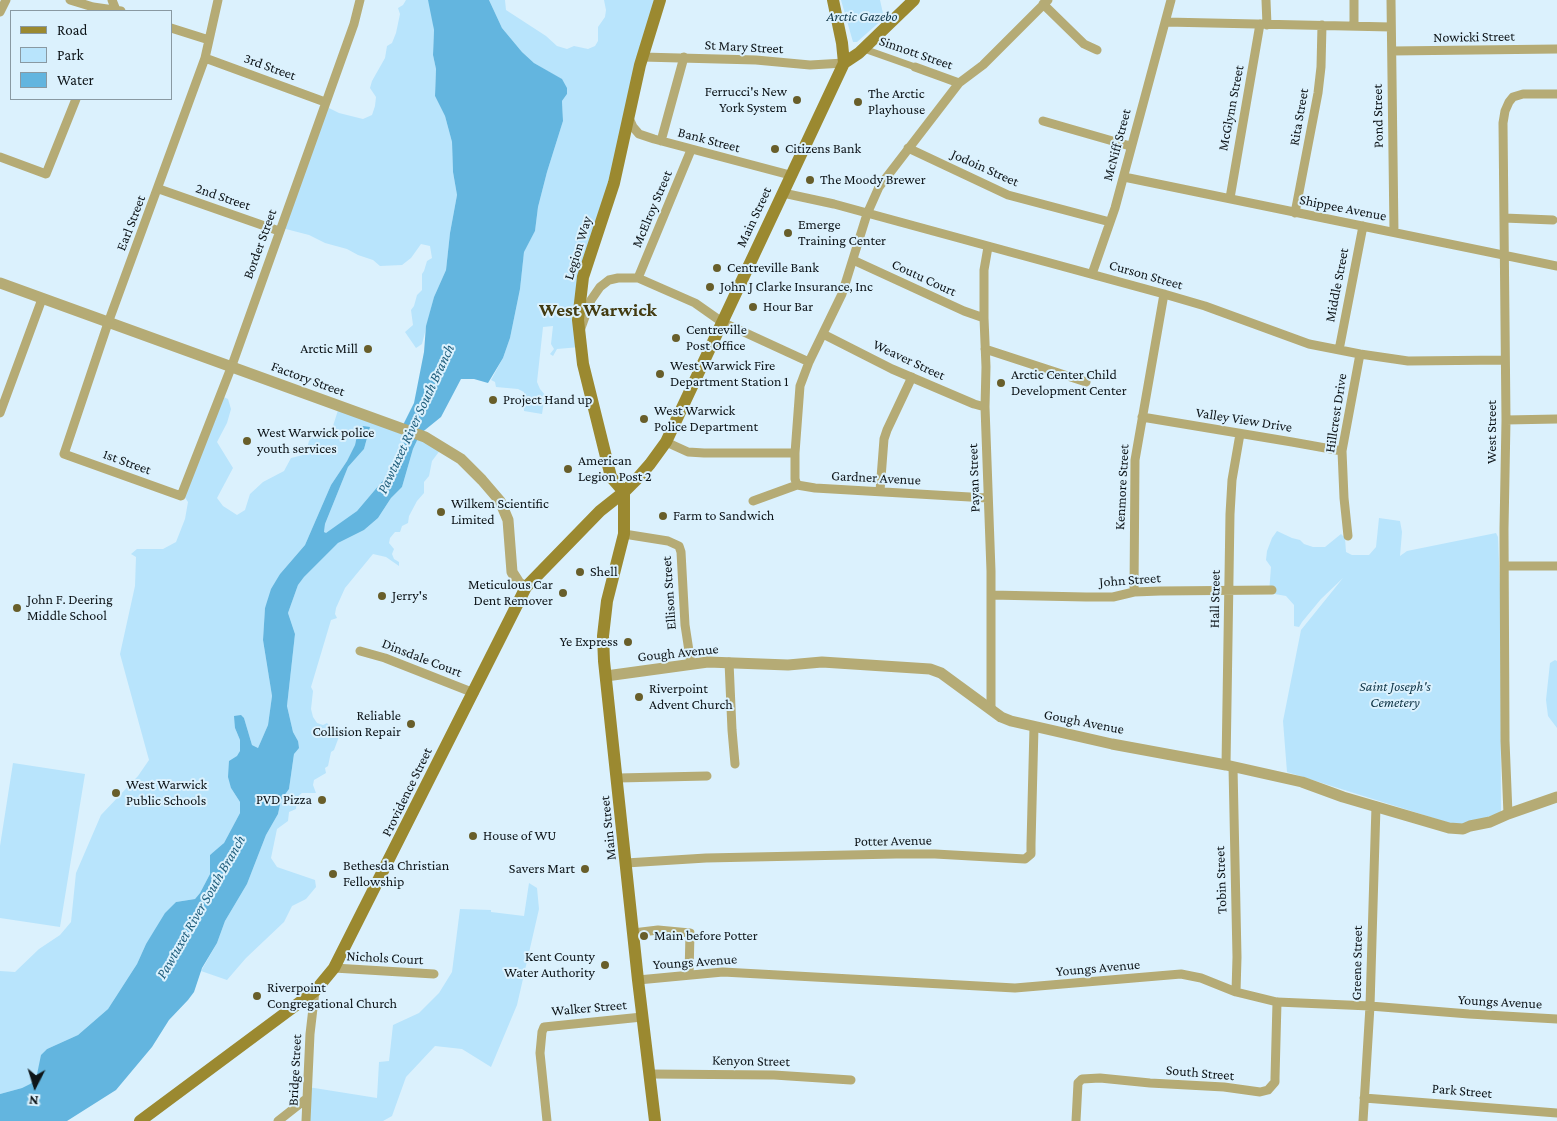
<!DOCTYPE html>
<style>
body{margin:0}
#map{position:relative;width:1557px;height:1121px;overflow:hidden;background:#dbf1fd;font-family:"Crimson Pro",serif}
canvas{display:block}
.legend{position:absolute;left:10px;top:10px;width:162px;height:90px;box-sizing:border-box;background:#dbf1fd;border:1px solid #8999a2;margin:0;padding:6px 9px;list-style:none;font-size:15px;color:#0e1519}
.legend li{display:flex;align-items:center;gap:10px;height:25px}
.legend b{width:25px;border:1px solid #8999a2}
.north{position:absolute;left:10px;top:1061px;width:50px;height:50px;-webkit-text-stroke:4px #dbf1fd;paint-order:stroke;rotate:185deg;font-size:14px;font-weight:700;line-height:20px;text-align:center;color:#0e1519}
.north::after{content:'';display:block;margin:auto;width:18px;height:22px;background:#0e1519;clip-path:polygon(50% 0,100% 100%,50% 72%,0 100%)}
</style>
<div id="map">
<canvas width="1557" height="1121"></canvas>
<ul class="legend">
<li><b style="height:6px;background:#9b8930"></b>Road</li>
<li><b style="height:14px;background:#b8e4fc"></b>Park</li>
<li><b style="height:14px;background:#63b5df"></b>Water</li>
</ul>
<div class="north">N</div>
</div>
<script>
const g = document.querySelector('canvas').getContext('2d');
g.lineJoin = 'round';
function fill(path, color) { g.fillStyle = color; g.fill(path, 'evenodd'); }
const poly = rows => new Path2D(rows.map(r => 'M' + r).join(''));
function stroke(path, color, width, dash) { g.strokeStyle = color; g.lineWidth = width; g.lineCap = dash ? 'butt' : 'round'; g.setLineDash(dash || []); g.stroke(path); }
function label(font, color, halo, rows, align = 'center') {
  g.font = font + ' "Crimson Pro",serif'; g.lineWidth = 4; g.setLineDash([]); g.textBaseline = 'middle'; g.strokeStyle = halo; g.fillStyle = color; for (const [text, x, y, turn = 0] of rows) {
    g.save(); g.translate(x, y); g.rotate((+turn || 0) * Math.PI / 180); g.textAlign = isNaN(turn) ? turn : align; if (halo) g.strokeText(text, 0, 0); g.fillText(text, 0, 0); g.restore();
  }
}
const green = poly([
 [406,0,428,0,430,4,434,30,433,55,436,69,435,96,445,116,452,142,453,172,457,195,450,233,446,270,434,297,422,344,416,348,405,332,413,325,411,310,414,306,417,295,422,290,422,274,424,271,427,261,432,258,430,246,421,244,411,258,402,265,380,266,373,260,358,255,347,249,325,243,309,235,282,228,325,106,339,113,363,119,372,115,375,106,376,97,370,88,372,81,385,58,387,46,392,43,396,33,400,14,398,8,403,5],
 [489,0,505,0,506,10,546,36,557,46,567,49,574,46,588,49,595,46,598,41,598,27,605,17,606,10,604,0,661,0,583,277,580,347,557,349,553,356,550,354,554,349,551,344,553,326,543,327,537,382,540,389,545,395,542,414,524,411,524,392,518,389,496,387,495,382,491,380,503,358,510,338,520,289,524,251,535,231,538,207,547,172,563,121,562,101,567,94,561,79,534,63,522,52,502,28],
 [841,0,880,0,884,18,857,42,853,42],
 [219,395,228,399,231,409,227,423,217,442,233,468,217,498,223,506,237,515,245,510,250,494,263,482,284,471,291,458,303,455,306,452,309,441,314,435,332,429,340,404,403,429,404,442,390,466,385,478,357,511,326,534,324,532,325,524,348,467,364,449,370,427,358,431,355,445,347,461,331,485,305,545,280,574,265,608,263,640,272,696,268,725,258,748,252,745,244,718,235,728,240,740,240,751,231,788,240,802,240,813,224,843,221,848,210,855,210,874,200,893,195,899,176,902,146,944,137,964,108,1009,78,1035,47,1049,42,1055,36,1079,30,1084,22,1088,0,1094,0,971,15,972,39,949,60,935,71,922,76,873,101,815,138,776,149,760,120,654,135,586,136,557,131,554,137,549,163,549,176,542,185,519,188,502,184,496],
 [420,434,444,445,432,461,429,476,424,482,424,493,417,501,409,516,408,523,402,526,400,532,395,532,390,538,389,543,394,549,392,554,394,559,399,562,399,566,386,557,373,554,345,588,336,608,335,614,337,618,331,620,311,687,313,691,311,709,313,717,317,723,323,725,327,723,332,728,340,728,340,734,334,750,331,752,328,766,325,768,326,773,314,780,313,785,316,793,302,793,297,797,296,809,289,812,288,821,277,829,271,858,277,867,315,880,316,887,306,899,292,906,284,922,246,958,227,980,201,971,217,943,225,921,247,884,266,835,278,814,281,800,289,789,294,754,298,741,293,732,287,706,295,634,288,613,298,585,304,577,338,543,364,530,378,518,391,498,402,487,413,449],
 [1379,518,1400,521,1402,532,1400,556,1407,551,1496,533,1498,537,1500,587,1501,812,1462,827,1287,772,1283,721,1301,630,1343,578,1321,599,1302,622,1299,627,1294,626,1294,605,1286,596,1269,593,1271,567,1266,560,1267,551,1272,538,1277,531,1292,538,1300,540,1304,544,1313,547,1325,547,1341,534,1345,538,1346,552,1352,555,1369,555,1376,547],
 [1555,660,1557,661,1557,728,1548,716,1546,700,1550,663],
 [13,763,85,774,60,927,0,918,0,846],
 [529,883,537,888,539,909,517,1005,491,1067,462,1049,435,1046,406,1077,392,1116,383,1121,306,1121,308,1087,377,1098,379,1062,389,1061,393,1025,419,1013,439,993,452,972,460,909,491,910,491,912,524,916]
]);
const water = poly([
 [428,0,489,0,502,28,522,52,534,63,562,79,567,88,567,94,562,101,563,121,547,172,538,207,535,231,524,252,520,289,510,338,503,358,488,383,474,379,461,379,441,417,420,434,413,449,402,487,391,498,378,518,364,530,338,543,304,577,298,585,288,613,295,634,287,706,293,732,298,741,299,748,294,754,289,789,281,800,278,814,266,835,247,884,225,921,217,943,202,968,194,992,188,1000,169,1020,152,1047,116,1090,67,1121,0,1121,0,1094,22,1088,30,1084,36,1079,41,1055,47,1049,78,1035,108,1009,137,964,146,944,165,913,176,902,195,899,200,893,210,874,210,855,224,843,240,813,240,802,231,788,228,777,229,761,237,756,240,751,240,740,235,728,234,716,241,715,244,718,252,745,258,748,268,725,272,696,263,640,265,608,271,589,280,574,305,545,331,485,347,461,355,445,358,431,363,426,370,427,364,449,348,467,325,524,324,532,326,533,357,511,385,478,390,466,404,442,403,425,414,403,424,352,426,326,434,297,446,270,450,233,457,195,453,172,452,142,445,116,435,96,436,69,433,55,434,30]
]);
const pedestrian = poly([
 [864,49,915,67]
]);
const minor = poly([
 [70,0,93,7,121,11],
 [112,0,116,10],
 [218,0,205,58,108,323,64,454,181,496,231,368,354,24,360,0],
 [1266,0,1267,25],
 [1354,0,1354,25],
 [1391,0,1394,232],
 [1043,4,1084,44,1097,50],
 [0,12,6,0],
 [1166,22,1391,27],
 [171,28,209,40],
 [1392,51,1557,49],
 [642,57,756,60,810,65,844,63],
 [205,58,325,102],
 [915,67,959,83],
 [629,118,633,127,639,134,654,139,790,175],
 [1043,121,1130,146],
 [661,141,684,57],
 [908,148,1008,195,1110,222],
 [0,157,46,174,76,99],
 [1124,177,1557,266],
 [159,189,279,231],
 [783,193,834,204,1164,294,1205,306,1309,344,1360,354,1408,361,1505,360],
 [1230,198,1260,24],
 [1295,213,1318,93,1321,67,1322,25],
 [1504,218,1553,220],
 [988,247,984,270,984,318,986,367,985,407,991,571,991,709],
 [853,260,964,311,984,318],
 [1092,274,1115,208,1171,0],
 [638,278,691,150],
 [581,328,591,300,600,287,609,280,618,278,638,278,695,303,722,322,809,362],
 [823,334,892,369,974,404,985,407],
 [985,349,1086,382],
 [1339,350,1363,226],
 [0,413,42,299],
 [1142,417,1292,442,1342,451],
 [1506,420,1557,419],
 [666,442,688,452,704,453,795,453],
 [880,491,884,439,887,430,912,377],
 [987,498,815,488,797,485,795,479,795,453,800,386,809,362,842,294,867,214,879,187,959,83,983,65,1048,0],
 [753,501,797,485],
 [624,534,668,541,679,546,681,552,685,625,691,664],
 [1348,536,1344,498,1342,451,1360,354],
 [1505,566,1557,566],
 [1134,592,1135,460,1164,294],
 [991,595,1086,597,1113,597,1134,592,1160,591,1272,590],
 [360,651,385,658,474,693],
 [729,662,732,730,735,764],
 [1226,765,1230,514,1232,480,1240,434],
 [1233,767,1237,957,1236,992],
 [618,778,707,776],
 [1508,814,1505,741,1504,529,1506,420,1503,123,1505,111,1509,102,1513,97,1523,94,1557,94],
 [626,863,706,858,896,854,935,854,1025,859,1031,854,1031,844,1034,727],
 [633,933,658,930,690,933,689,975],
 [334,968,434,974],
 [638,980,723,972,1015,988,1181,974,1201,978,1236,992,1277,1002,1370,1006,1469,1014,1557,1019],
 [649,1074,774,1075,851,1080],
 [1364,1098,1557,1113],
 [278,1121,306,1099],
 [306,1121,310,1034,315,991],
 [547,1121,540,1053,542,1032,544,1027,642,1017],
 [1076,1121,1078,1083,1082,1079,1100,1078,1150,1083,1224,1087,1260,1092,1268,1090,1275,1082,1275,1078,1277,1002],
 [1363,1121,1370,1006,1376,806]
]);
const tertiary = poly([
 [0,283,425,437,461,459,482,480,500,501,508,520,512,572,519,583,526,587],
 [606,676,708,662,788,665,822,662,930,669,941,673,1001,717,1011,721,1112,744,1226,765,1302,782,1343,797,1449,828,1463,829,1470,826,1490,822,1508,814,1557,797]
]);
const secondary = poly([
 [844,63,859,53,914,0],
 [140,1121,315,991,334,968,526,587,600,511,624,492,636,480,650,464,666,442,844,63,842,43,833,0],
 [655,1121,638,980,604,661,603,636,607,601,624,534,624,492,611,477,583,364,578,320,583,277,614,183,640,65,660,0]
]);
const markers = [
 [797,100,5,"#685e2a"],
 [858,102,5,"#685e2a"],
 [775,149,5,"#685e2a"],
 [810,180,5,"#685e2a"],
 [788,233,5,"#685e2a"],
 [717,268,5,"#685e2a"],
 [710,287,5,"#685e2a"],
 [753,307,5,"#685e2a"],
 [676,338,5,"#685e2a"],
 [368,349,5,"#685e2a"],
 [660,374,5,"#685e2a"],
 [1001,383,5,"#685e2a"],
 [493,400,5,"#685e2a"],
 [644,419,5,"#685e2a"],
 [247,441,5,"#685e2a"],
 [568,469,5,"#685e2a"],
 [441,512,5,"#685e2a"],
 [663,516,5,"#685e2a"],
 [580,572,5,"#685e2a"],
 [563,593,5,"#685e2a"],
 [382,596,5,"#685e2a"],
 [17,608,5,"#685e2a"],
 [628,642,5,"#685e2a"],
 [639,697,5,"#685e2a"],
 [411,724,5,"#685e2a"],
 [116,793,5,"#685e2a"],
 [322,800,5,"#685e2a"],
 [473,836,5,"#685e2a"],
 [585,869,5,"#685e2a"],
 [333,874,5,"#685e2a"],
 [644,936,5,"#685e2a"],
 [605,965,5,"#685e2a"],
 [257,996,5,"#685e2a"]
];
const parkNames = [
 ["Arctic Gazebo",862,17],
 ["Saint Joseph's",1395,687],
 ["Cemetery",1395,703]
];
const streetNames = [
 ["Nowicki Street",1474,37,-1],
 ["St Mary Street",744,47,3],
 ["Sinnott Street",916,53,19],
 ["3rd Street",270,67,20],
 ["McGlynn Street",1231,108,-79],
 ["Pond Street",1378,116,-91],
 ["Rita Street",1299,117,-80],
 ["Bank Street",709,140,15],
 ["McNiff Street",1117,145,-75],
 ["Jodoin Street",985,168,24],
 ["2nd Street",223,197,19],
 ["Shippee Avenue",1343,208,11],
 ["McElroy Street",652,209,-67],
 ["Main Street",754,217,-65],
 ["Earl Street",131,223,-69],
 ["Border Street",260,244,-70],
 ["Legion Way",578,248,-73],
 ["Curson Street",1146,275,16],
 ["Coutu Court",924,278,25],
 ["Middle Street",1337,285,-79],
 ["Weaver Street",909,360,25],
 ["Factory Street",308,379,20],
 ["Hillcrest Drive",1336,413,-81],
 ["Valley View Drive",1244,420,9],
 ["West Street",1492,432,-90],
 ["1st Street",127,462,20],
 ["Gardner Avenue",876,478,3],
 ["Payan Street",974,478,-92],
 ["Kenmore Street",1122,487,-87],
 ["John Street",1130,580,-4],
 ["Ellison Street",669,593,-94],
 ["Hall Street",1215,599,-89],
 ["Gough Avenue",678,653,-6],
 ["Dinsdale Court",422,658,21],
 ["Gough Avenue",1084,722,11],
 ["Providence Street",407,792,-64],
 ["Main Street",608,828,-96],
 ["Potter Avenue",893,841,-1],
 ["Tobin Street",1221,880,-92],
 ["Nichols Court",385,958,3],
 ["Youngs Avenue",695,962,-4],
 ["Greene Street",1357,963,-89],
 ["Youngs Avenue",1098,968,-5],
 ["Youngs Avenue",1500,1002,3],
 ["Walker Street",589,1008,-5],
 ["Kenyon Street",751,1061,1],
 ["Bridge Street",295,1070,-87],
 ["South Street",1200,1073,5],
 ["Park Street",1462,1091,5]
];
const poiNames = [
 ["Ferrucci's New",787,92,"right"],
 ["York System",787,108,"right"],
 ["The Arctic",868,94],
 ["Playhouse",868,110],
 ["Citizens Bank",785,149],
 ["The Moody Brewer",820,180],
 ["Emerge",798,225],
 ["Training Center",798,241],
 ["Centreville Bank",727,268],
 ["John J Clarke Insurance, Inc",720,287],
 ["Hour Bar",763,307],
 ["Centreville",686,330],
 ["Post Office",686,346],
 ["Arctic Mill",358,349,"right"],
 ["West Warwick Fire",670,366],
 ["Department Station 1",670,382],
 ["Arctic Center Child",1011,375],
 ["Development Center",1011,391],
 ["Project Hand up",503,400],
 ["West Warwick",654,411],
 ["Police Department",654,427],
 ["West Warwick police",257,433],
 ["youth services",257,449],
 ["American",578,461],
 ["Legion Post 2",578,477],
 ["Wilkem Scientific",451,504],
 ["Limited",451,520],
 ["Farm to Sandwich",673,516],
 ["Shell",590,572],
 ["Meticulous Car",553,585,"right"],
 ["Dent Remover",553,601,"right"],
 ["Jerry's",392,596],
 ["John F. Deering",27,600],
 ["Middle School",27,616],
 ["Ye Express",618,642,"right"],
 ["Riverpoint",649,689],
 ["Advent Church",649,705],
 ["Reliable",401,716,"right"],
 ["Collision Repair",401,732,"right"],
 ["West Warwick",126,785],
 ["Public Schools",126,801],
 ["PVD Pizza",312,800,"right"],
 ["House of WU",483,836],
 ["Bethesda Christian",343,866],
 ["Fellowship",343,882],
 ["Savers Mart",575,869,"right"],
 ["Main before Potter",654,936],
 ["Kent County",595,957,"right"],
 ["Water Authority",595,973,"right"],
 ["Riverpoint",267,988],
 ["Congregational Church",267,1004]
];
const waterNames = [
 ["Pawtuxet River South Branch",416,419,-65],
 ["Pawtuxet River South Branch",201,907,-60]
];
const districtNames = [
 ["West Warwick",598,310]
];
fill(green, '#b8e4fc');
fill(water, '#63b5df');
stroke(pedestrian, '#b5ab75', 7);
stroke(minor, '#b5ab75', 9);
stroke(tertiary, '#b5ab75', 11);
stroke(secondary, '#9b8930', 12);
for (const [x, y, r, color] of markers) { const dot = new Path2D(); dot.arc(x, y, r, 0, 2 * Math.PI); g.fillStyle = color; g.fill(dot); stroke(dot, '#dbf1fd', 2); }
label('italic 14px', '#0f3446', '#dbf1fd', parkNames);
label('14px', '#0e1519', '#dbf1fd', streetNames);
label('14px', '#0e1519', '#dbf1fd', poiNames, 'left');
label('italic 15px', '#215f7d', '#dbf1fd', waterNames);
label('bold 19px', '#433b11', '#dbf1fd', districtNames);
</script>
